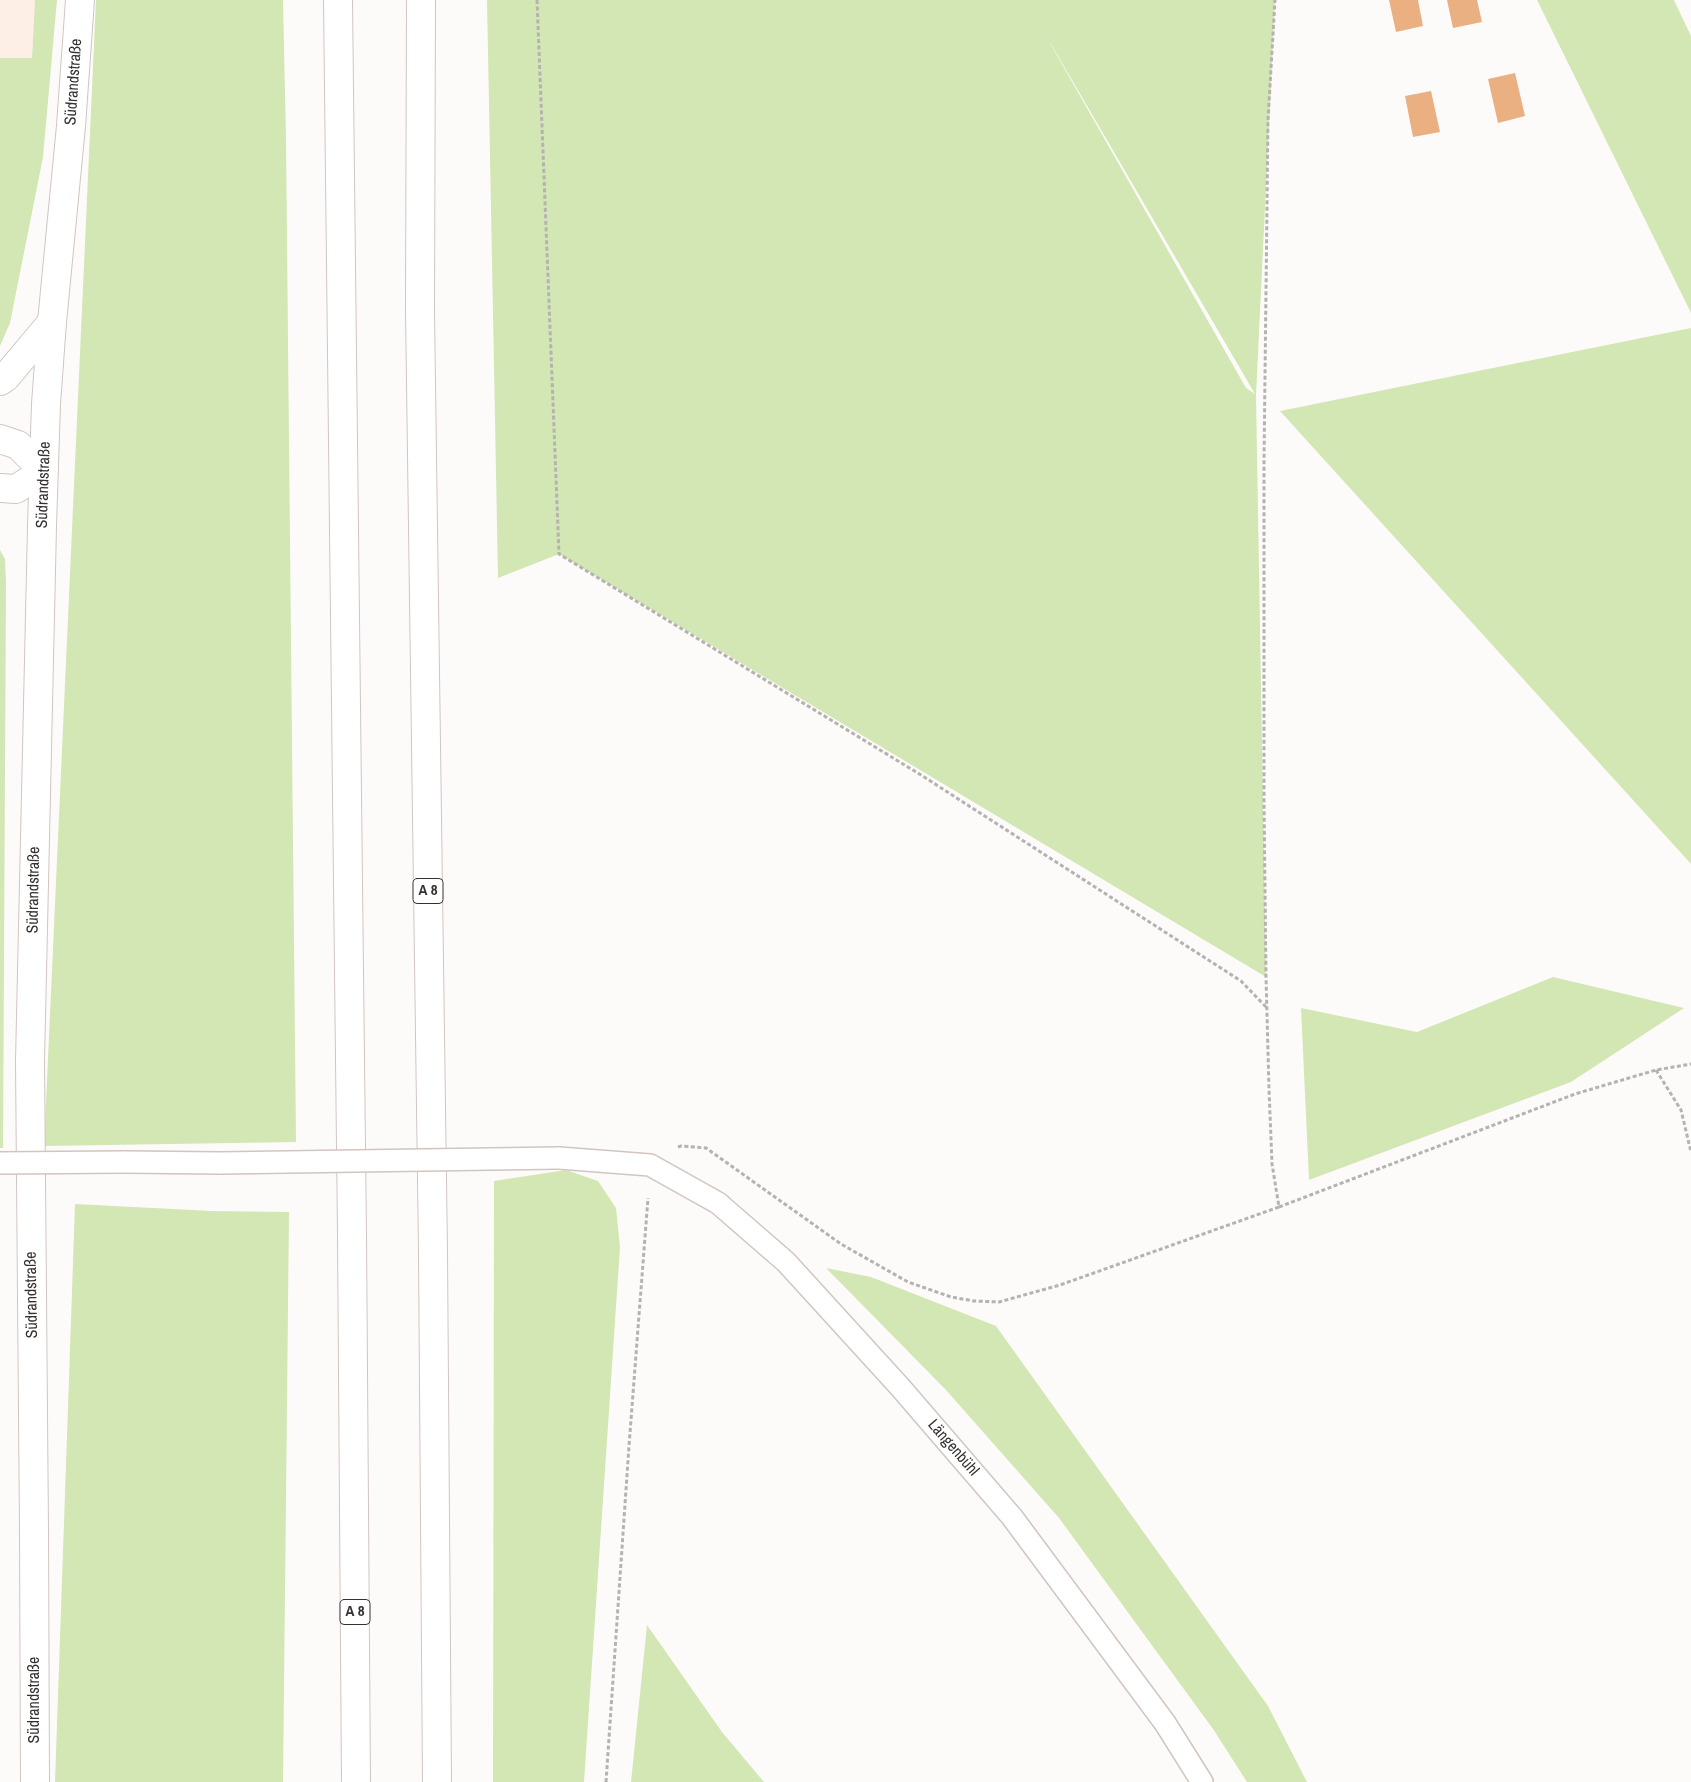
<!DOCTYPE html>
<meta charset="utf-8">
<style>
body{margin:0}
canvas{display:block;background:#fdfbfa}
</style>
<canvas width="1691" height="1782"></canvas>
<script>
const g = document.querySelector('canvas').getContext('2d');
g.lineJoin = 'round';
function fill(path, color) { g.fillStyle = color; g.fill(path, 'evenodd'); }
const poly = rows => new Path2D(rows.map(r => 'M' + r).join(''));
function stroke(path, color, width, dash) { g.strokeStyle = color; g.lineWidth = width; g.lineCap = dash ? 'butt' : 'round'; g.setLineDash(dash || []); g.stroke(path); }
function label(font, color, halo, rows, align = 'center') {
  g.font = font + ' "Archivo Narrow",sans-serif'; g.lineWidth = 4.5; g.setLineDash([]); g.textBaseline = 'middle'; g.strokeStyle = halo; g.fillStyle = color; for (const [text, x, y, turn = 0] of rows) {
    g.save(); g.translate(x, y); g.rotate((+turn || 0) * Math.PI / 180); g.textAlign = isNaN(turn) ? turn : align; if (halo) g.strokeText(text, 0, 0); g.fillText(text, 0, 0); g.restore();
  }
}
const built = poly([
 [0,0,35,0,32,58,0,58]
]);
const green = poly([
 [35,0,57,0,43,157,10,323,0,346,0,58,32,58],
 [96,0,283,0,286,140,296,1142,44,1146],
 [487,0,1275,0,1256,395,1266,977,559,554,498,578],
 [1050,43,1051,44,1255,394,1246,388],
 [1537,0,1674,0,1691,36,1691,313],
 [1691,328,1691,864,1280,411],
 [0,550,5,559,6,583,3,1148,0,1148],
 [1553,977,1684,1008,1571,1082,1309,1180,1301,1008,1417,1032],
 [566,1170,598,1181,616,1208,620,1247,584,1782,493,1782,494,1181],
 [75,1204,212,1211,289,1212,283,1782,55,1782],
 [826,1268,871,1277,996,1326,1268,1706,1307,1782,1247,1782,1213,1729,1059,1518,946,1390],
 [647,1625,722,1732,764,1782,631,1782]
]);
const building = poly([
 [1389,0,1418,0,1423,26,1396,32],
 [1447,0,1477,0,1482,22,1453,28],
 [1515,73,1525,116,1498,123,1488,79],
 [1431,91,1440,132,1413,137,1405,96]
]);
const path = poly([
 [537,0,559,554,921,775,1241,981,1267,1008],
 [1656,1070,1681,1110,1691,1152],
 [678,1147,681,1146,706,1148,841,1244,908,1282,951,1297,974,1301,999,1302,1060,1285,1279,1207,1272,1164,1269,1089,1266,977,1264,801,1264,462,1268,120,1275,0],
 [1279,1207,1575,1094,1656,1070,1691,1064],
 [606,1782,629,1446,648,1198]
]);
const service = poly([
 [559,1158,650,1165,718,1203,786,1262,900,1387,1012,1517,1165,1723,1202,1782],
 [124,1162,220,1163]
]);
const tertiary = poly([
 [0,381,6,377,52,322]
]);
const secondary = poly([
 [0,439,18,445,44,471],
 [0,488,16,489,44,471],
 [35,1782,34,1530,30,1061,42,526,46,404,52,322,71,126,80,0]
]);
const motorway = poly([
 [338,0,352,1234,356,1782],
 [421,0,420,310,433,1252,437,1782]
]);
const serviceBridge = poly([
 [0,1163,124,1162],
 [220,1163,559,1158]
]);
const shields = [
 [428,891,30],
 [355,1612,30]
];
const shieldNames = [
 ["A 8",428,891],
 ["A 8",355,1612]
];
const streetNames = [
 ["Südrandstraße",74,82,-86],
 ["Südrandstraße",44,485,-88],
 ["Südrandstraße",34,890,-89],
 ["Südrandstraße",32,1295,-91],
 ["Längenbühl",953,1448,49],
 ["Südrandstraße",35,1700,-90]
];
fill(built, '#fdeee6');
fill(green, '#d3e7b4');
fill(building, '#ebb082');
stroke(service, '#d1c5c0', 24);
stroke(tertiary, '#d1c5c0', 30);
stroke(secondary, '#d1c5c0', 30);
stroke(motorway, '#d1c5c0', 30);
stroke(path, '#b5b2b1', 3, [4, 2.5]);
stroke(service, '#fff', 21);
stroke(tertiary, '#fff', 28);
stroke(secondary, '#fff', 28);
stroke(motorway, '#fff', 28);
stroke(serviceBridge, '#d1c5c0', 24, []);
stroke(serviceBridge, '#fff', 21);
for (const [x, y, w] of shields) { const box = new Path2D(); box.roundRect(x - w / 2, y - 12.5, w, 25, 4); g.fillStyle = '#fff'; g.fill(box); stroke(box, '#36312f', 1); }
label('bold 15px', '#36312f', null, shieldNames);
label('16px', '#36312f', '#fff', streetNames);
</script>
